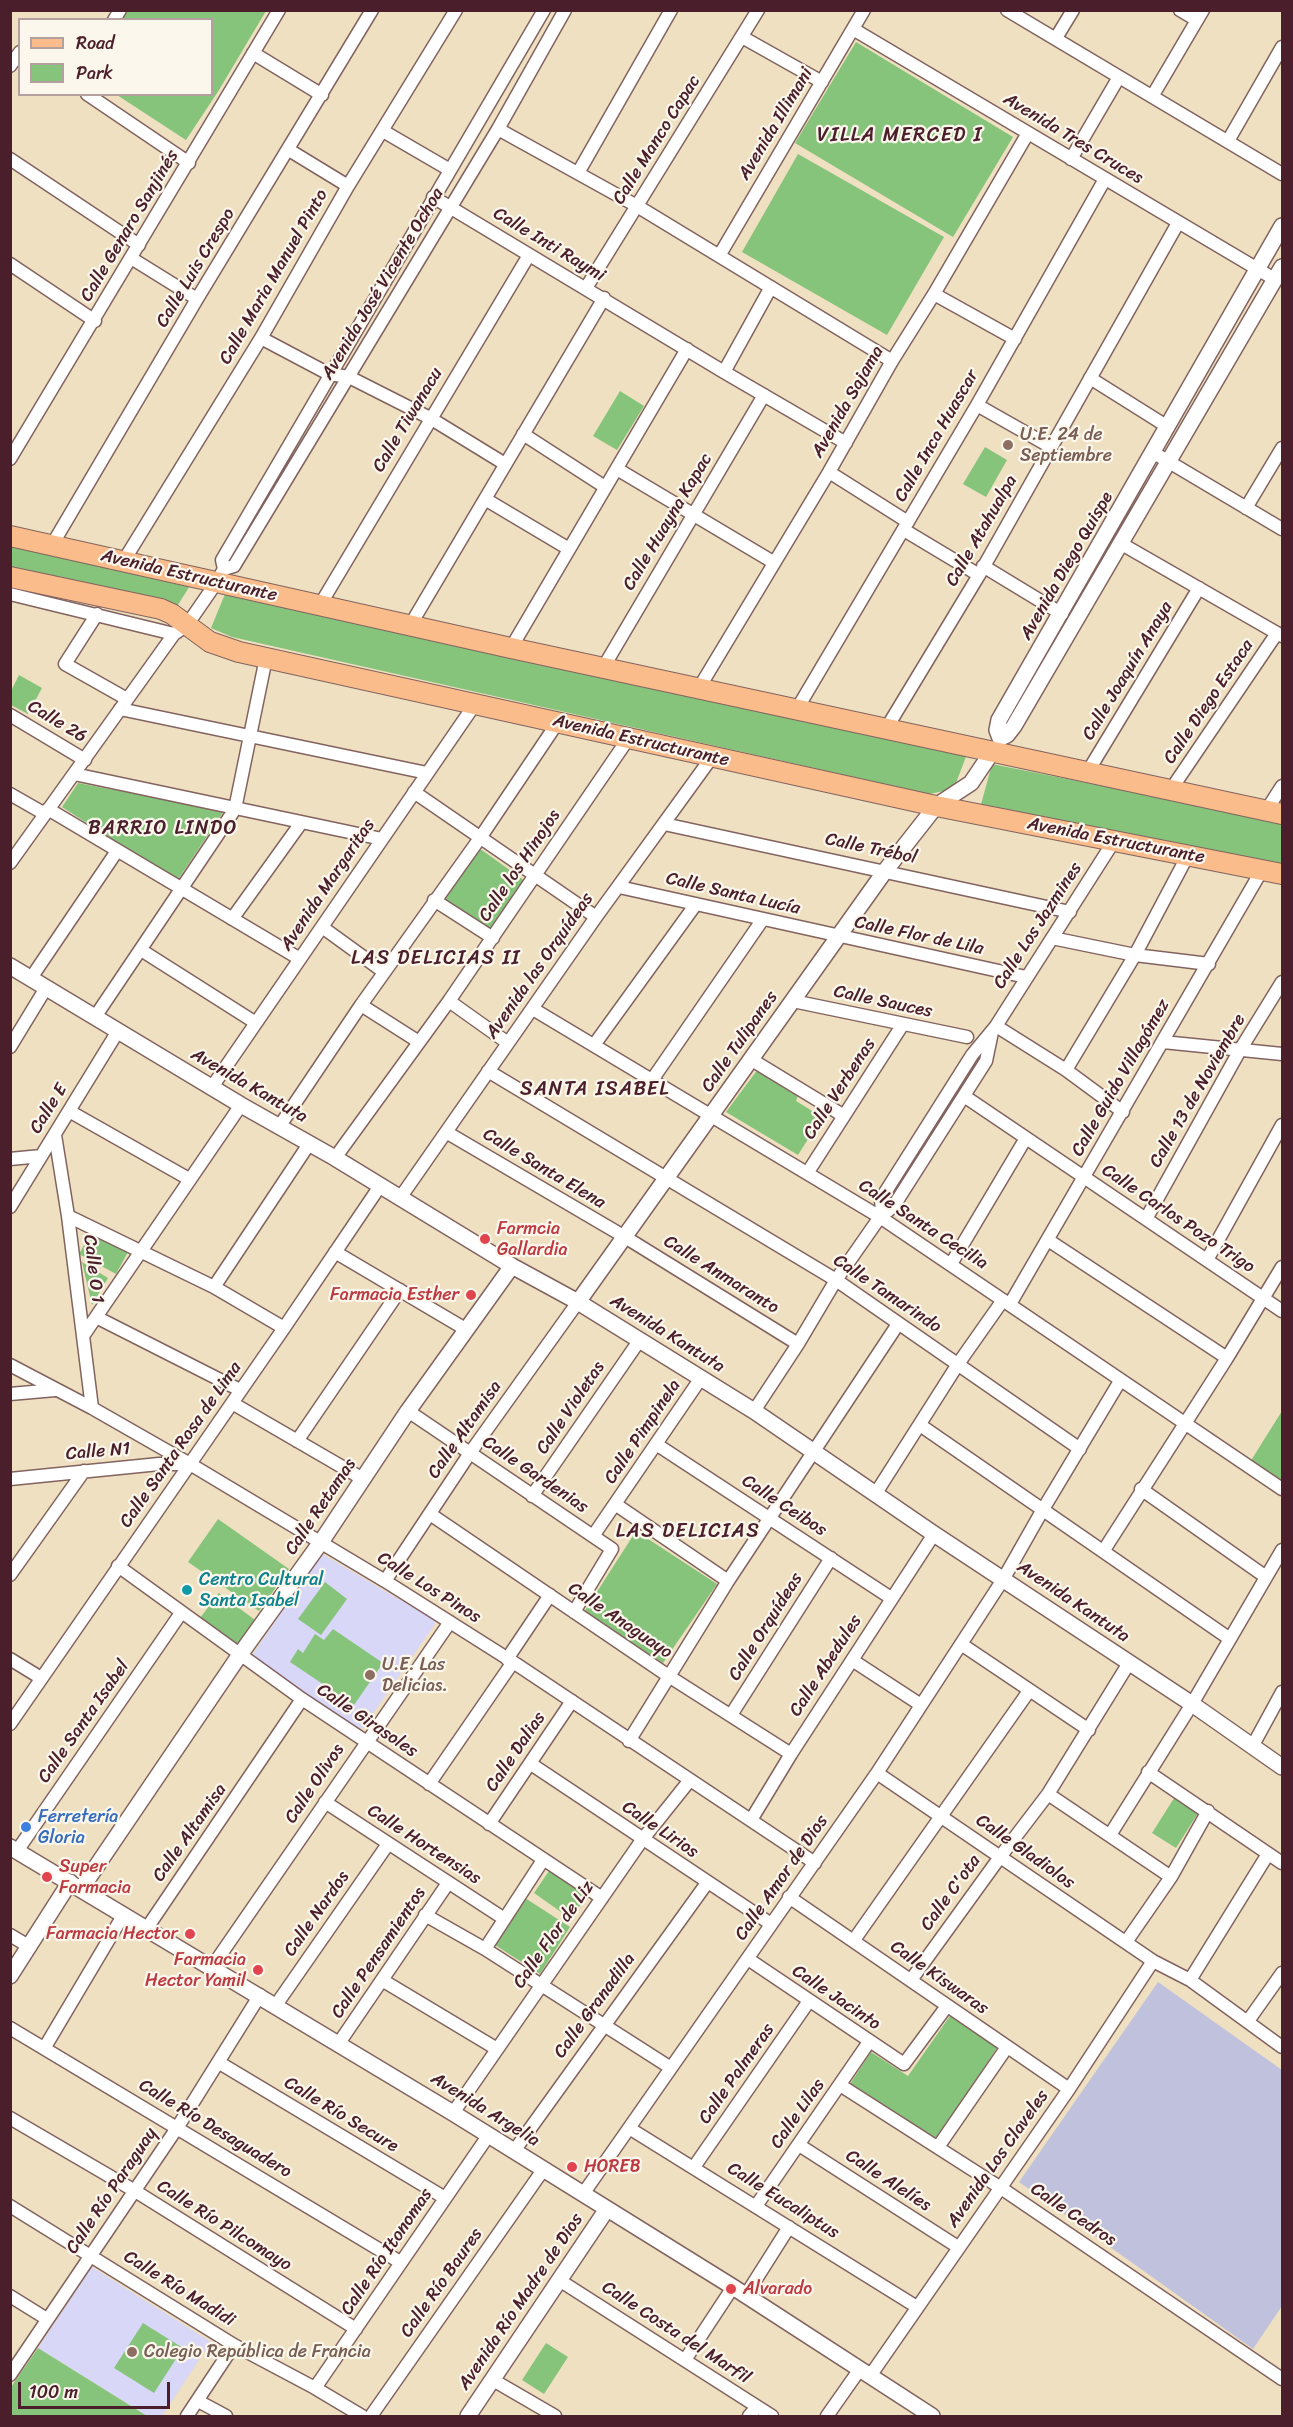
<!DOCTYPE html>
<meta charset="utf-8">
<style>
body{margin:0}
#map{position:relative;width:1293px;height:2427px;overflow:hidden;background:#eee0c0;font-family:Sriracha,sans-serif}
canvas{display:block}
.frame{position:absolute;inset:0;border:12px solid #4a1f2b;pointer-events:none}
.legend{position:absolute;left:18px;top:18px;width:195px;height:78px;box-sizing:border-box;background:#fbf7ec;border:2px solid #b4a19f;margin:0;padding:8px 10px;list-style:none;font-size:18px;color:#4a1f2b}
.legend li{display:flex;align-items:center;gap:12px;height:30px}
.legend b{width:30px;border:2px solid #b4a19f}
.scale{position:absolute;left:18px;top:2382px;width:152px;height:27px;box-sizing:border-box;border:3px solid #4a1f2b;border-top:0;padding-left:8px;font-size:18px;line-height:21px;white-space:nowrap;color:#4a1f2b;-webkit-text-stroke:4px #fbf7ec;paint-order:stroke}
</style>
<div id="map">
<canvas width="1293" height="2427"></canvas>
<div class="frame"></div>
<ul class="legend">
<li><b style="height:8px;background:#f9bc8a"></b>Road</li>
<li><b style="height:16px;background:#87c47b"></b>Park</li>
</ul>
<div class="scale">100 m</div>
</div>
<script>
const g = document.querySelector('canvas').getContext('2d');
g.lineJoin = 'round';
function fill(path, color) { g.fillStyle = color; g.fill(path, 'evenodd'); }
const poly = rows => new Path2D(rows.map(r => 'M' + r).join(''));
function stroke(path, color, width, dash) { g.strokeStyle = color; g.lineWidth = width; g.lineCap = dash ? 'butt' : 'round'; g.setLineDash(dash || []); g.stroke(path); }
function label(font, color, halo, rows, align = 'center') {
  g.font = font + ' Sriracha,sans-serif'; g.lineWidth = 4.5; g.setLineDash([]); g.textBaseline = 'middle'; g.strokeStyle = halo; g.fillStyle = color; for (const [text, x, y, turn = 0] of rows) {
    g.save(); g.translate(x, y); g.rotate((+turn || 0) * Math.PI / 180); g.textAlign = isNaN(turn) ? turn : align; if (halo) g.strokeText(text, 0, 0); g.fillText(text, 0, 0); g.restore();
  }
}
const built = poly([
 [324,1555,434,1620,435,1624,363,1728,358,1729,251,1657,320,1556],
 [92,2267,211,2342,162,2416,147,2416,38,2348]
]);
const industrial = poly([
 [1158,1982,1282,2070,1282,2306,1253,2349,1019,2182]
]);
const green = poly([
 [128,10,266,11,219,90,186,140,117,95,212,94,212,20,122,19],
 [856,42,1013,137,953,237,795,143],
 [798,154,944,237,887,335,742,252],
 [620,391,644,406,617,450,593,436],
 [985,447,1007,460,986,497,963,484],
 [11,545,191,584,176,608,11,571],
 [225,594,967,754,956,783,944,791,929,794,232,637,211,628],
 [19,675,42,688,28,714,11,705,11,691],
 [992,764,1282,822,1282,869,980,808],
 [78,783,224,811,177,881,62,807],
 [479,848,525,881,490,931,443,898],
 [758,1069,800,1090,796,1101,822,1117,798,1155,726,1112],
 [91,1233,128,1252,116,1274,79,1254],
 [82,1262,108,1278,92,1305],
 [1282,1411,1282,1483,1250,1462],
 [218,1519,289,1569,259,1611,188,1562],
 [636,1531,717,1584,663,1663,584,1612],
 [325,1582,347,1599,321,1635,298,1619],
 [219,1593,255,1620,237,1645,200,1618],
 [333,1629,383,1663,354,1705,290,1662,298,1649,303,1653,315,1634,324,1640],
 [1176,1795,1200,1810,1176,1848,1152,1833],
 [551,1868,588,1894,571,1919,534,1893],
 [525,1898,570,1927,540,1974,495,1945],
 [952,2013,999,2045,935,2141,850,2084,871,2052,908,2076],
 [143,2323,183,2348,154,2393,114,2368],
 [546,2343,568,2357,544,2394,522,2380],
 [38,2348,147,2416,11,2416,11,2387]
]);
const minor = poly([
 [1007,10,1282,174],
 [1180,10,1197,20],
 [114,20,120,10],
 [853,29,1276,280],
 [742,37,822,82],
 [1056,38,1073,10],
 [253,53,322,95],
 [10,66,20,52],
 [87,94,189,163],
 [1153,95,1203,10],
 [498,129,637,206,892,361],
 [383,131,450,170],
 [1228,141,1282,47],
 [289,150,348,186],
 [10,159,139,245],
 [1071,159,1119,77],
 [578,173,671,10],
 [433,197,724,372,846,443],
 [719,256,864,10],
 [131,258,197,299],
 [10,264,95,321],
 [586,288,758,10],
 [934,294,1015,339],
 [261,338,329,374,349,377,430,418,505,464],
 [724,372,771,287],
 [1090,378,1168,427],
 [977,405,1051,447],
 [523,434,605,487],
 [1154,453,1282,529],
 [10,459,279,10],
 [617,469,773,562],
 [829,472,908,522],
 [485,499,569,549],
 [1246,508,1282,448],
 [904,530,979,575],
 [1120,543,1282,636],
 [52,545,197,299,372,10],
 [123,562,261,338,348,186,456,10],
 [983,566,1062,614],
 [224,569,234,566,498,129,565,10],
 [10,594,174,634],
 [320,605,529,255],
 [97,614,65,664,127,699],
 [411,624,604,298],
 [511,648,687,349],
 [603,668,764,395],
 [699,688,829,472,892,361,934,294,1028,133],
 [120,709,427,773],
 [797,709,977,405,1105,179],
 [10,715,85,760],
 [886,729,979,575,1178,223],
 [1087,773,1199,588],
 [74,774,382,839],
 [1170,791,1277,633],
 [414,792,596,917],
 [10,794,45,814],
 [48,809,300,959],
 [1266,811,1282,786],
 [664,824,1070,912],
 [10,863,174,634,187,625,216,583,224,569,222,560,544,10],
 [619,887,1026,977],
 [434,900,493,938],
 [232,919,301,823],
 [322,927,384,972],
 [1052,938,1135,955,1209,964],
 [141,950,256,1023],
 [31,978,117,851],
 [449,1001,508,1043],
 [793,1001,967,1037],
 [361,1005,419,1042],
 [533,1009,880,1217,1282,1489],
 [95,1017,235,809,266,658],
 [996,1026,1066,1070,1123,1112],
 [1163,1042,1282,1054],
 [594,1045,696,904],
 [10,1047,46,988],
 [752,1060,844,1116],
 [1066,1070,1135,955,1188,855],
 [488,1071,836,1280,1080,1449],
 [652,1080,763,919],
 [212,1087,475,704],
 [964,1096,1282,1311],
 [69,1111,189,1179],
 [279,1127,361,1005,480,838,558,722],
 [446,1132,625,1237,798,1344],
 [55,1135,68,1216,92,1408],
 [335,1158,449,1001,628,739],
 [10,1159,41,1156],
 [808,1172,903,1024],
 [400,1198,596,917,712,757],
 [10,1207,118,1031],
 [882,1212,888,1211,895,1204,986,1061,992,1032],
 [68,1216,214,1287,284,1328],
 [1146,1219,1240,1050,1282,982],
 [1048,1240,1227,1358],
 [335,1252,467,1330],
 [1207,1260,1282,1125],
 [951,1264,1026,1138],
 [214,1287,309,1144],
 [1010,1304,1262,870],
 [96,1317,240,1390],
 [83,1336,241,1105],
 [10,1365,92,1408,190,1464,385,1581,513,1662,815,1863],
 [10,1394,55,1390],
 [232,1403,363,1479],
 [408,1411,612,1549,574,1612],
 [754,1411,798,1344,836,1280,880,1217,882,1212,881,1199,972,1055,996,1026,1114,841],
 [920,1425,1230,1639],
 [297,1441,400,1290],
 [656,1444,891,1598],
 [10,1479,159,1464,189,1464],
 [1141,1489,1266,1577],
 [876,1493,958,1364,1003,1300],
 [532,1496,639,1341],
 [615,1504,728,1581],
 [430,1514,670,1677,791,1754],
 [593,1536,701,1378],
 [1104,1550,1227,1358,1282,1267],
 [118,1566,302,1699,602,1898],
 [10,1575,84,1471],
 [385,1581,470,1453,578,1302],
 [961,1644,1089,1730],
 [10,1659,41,1678],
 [507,1659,550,1595],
 [852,1660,921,1705],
 [731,1715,831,1558],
 [10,1724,284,1328,380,1186],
 [629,1741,728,1581,898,1324],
 [1252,1747,1282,1692],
 [531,1764,771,1924],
 [1148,1772,1282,1863],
 [877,1773,1153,1961,1190,1980,1282,2047],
 [429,1784,513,1662],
 [1048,1794,1171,1877],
 [325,1802,503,1918],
 [751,1820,791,1754,934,1534],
 [489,1824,572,1701],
 [1110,1835,1192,1704,1282,1550],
 [17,1851,181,1613],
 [789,1897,1069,2089],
 [425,1915,485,1949,671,2068],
 [147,1928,302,1699],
 [10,1935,30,1947],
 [854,1940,1029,1691],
 [1126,1942,1171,1877,1208,1811],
 [485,1949,543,1860],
 [748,1959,904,2064,947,2006],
 [212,1967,450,1622],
 [382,1980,497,2049],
 [911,1980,1000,1857,1048,1794,1129,1663],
 [1190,1980,1268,1854],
 [276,2005,388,1844],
 [1248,2021,1282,1973],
 [10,2028,400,2262],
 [339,2043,448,1883],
 [45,2047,124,1914],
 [218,2062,445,2198],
 [840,2085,1001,2188,1282,2379],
 [453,2113,642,1840,690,1780],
 [10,2118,135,2191,356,2329],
 [629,2128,917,2307],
 [799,2145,958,2247],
 [938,2147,1007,2047],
 [514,2151,707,1883],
 [694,2167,809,2001],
 [583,2194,877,1773,1004,1578,1042,1511,1120,1381],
 [10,2206,234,2345,315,2388,362,2416],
 [756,2206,869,2042],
 [559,2280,772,2416],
 [746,2295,789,2227],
 [10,2296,47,2319],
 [685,2360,733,2287],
 [10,2375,177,2128,260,1995],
 [870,2376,1069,2089,1153,1961],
 [493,2380,555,2416],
 [315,2388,488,2136],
 [198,2401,226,2416],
 [187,2416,234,2345],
 [371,2416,543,2170],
 [749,2416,757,2407],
 [827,2416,860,2369]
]);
const tertiary = poly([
 [1282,226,999,720,997,730,1000,738,1007,735,1014,726,1282,267],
 [10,966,241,1105,335,1158,512,1266,578,1302,754,1411,934,1534,1192,1704,1282,1767],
 [578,1302,885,871,936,806,971,783,992,752],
 [10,1847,453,2113,733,2287,932,2416],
 [81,1889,239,1656,321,1542,408,1411,512,1266],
 [10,1976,70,1882],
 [468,2416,607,2209]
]);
const primary = poly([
 [10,536,511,648,1282,814],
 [10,577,161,609,172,614,210,642,239,652,936,806,1282,874]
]);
const markers = [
 [1008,445,6,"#8d6e63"],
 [485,1239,6,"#e0444e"],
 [471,1295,6,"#e0444e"],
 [187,1590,6,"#0f9aa8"],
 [370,1675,6,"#8d6e63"],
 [26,1827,6,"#3f7fe0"],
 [47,1877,6,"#e0444e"],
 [190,1934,6,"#e0444e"],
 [258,1970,6,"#e0444e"],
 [572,2167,6,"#e0444e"],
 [731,2289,6,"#e0444e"],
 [132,2352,6,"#8d6e63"]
];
const streetNames = [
 ["Avenida Illimani",776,124,-59],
 ["Avenida Tres Cruces",1073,139,31],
 ["Calle Manco Capac",657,140,-58],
 ["Calle Genaro Sanjinés",130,226,-59],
 ["Calle Inti Raymi",549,245,31],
 ["Calle Luis Crespo",196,268,-59],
 ["Calle Maria Manuel Pinto",274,277,-60],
 ["Avenida José Vicente Ochoa",383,284,-59],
 ["Avenida Sajama",848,402,-60],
 ["Calle Tiwanacu",408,420,-59],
 ["Calle Inca Huascar",937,436,-60],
 ["Calle Huayna Kapac",668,522,-59],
 ["Calle Atahualpa",982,531,-60],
 ["Avenida Diego Quispe",1067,566,-60],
 ["Avenida Estructurante",189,576,13],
 ["Calle Joaquín Anaya",1128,671,-59],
 ["Calle Diego Estaca",1209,702,-56],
 ["Calle 26",57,722,31],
 ["Avenida Estructurante",641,741,13],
 ["Avenida Estructurante",1116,841,11],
 ["Calle Trébol",871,849,12],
 ["Calle los Hinojos",520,866,-56],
 ["Avenida Margaritas",328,885,-56],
 ["Calle Santa Lucía",733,894,13],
 ["Calle Los Jazmines",1038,926,-57],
 ["Calle Flor de Lila",919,936,12],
 ["Avenida las Orquídeas",540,966,-55],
 ["Calle Sauces",883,1002,12],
 ["Calle Tulipanes",740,1042,-55],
 ["Calle Guido Villagómez",1121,1078,-60],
 ["Avenida Kantuta",249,1086,30],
 ["Calle Verbenas",840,1089,-57],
 ["Calle 13 de Noviembre",1198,1091,-60],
 ["Calle E",49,1109,-58],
 ["Calle Santa Elena",544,1169,31],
 ["Calle Carlos Pozo Trigo",1178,1219,34],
 ["Calle Santa Cecilia",923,1225,33],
 ["Calle O 1",93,1269,83],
 ["Calle Anmaranto",721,1275,32],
 ["Calle Tamarindo",887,1294,34],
 ["Avenida Kantuta",667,1334,32],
 ["Calle Violetas",571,1408,-56],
 ["Calle Altamisa",465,1430,-55],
 ["Calle Pimpinela",643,1432,-56],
 ["Calle Santa Rosa de Lima",181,1445,-55],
 ["Calle N1",98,1452,-5],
 ["Calle Gardenias",535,1475,34],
 ["Calle Ceibos",784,1506,33],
 ["Calle Retamas",321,1507,-56],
 ["Calle Los Pinos",429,1588,32],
 ["Avenida Kantuta",1073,1602,34],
 ["Calle Anaguayo",620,1621,34],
 ["Calle Orquídeas",766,1627,-58],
 ["Calle Abedules",826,1666,-57],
 ["Calle Girasoles",367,1721,34],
 ["Calle Santa Isabel",84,1722,-55],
 ["Calle Dalias",516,1752,-56],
 ["Calle Olivos",315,1784,-56],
 ["Calle Lirios",660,1830,34],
 ["Calle Altamisa",190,1833,-55],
 ["Calle Hortensias",424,1845,33],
 ["Calle Gladiolos",1025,1852,35],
 ["Calle Amor de Dios",782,1878,-55],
 ["Calle C'ota",951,1893,-54],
 ["Calle Nardos",317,1914,-55],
 ["Calle Flor de Liz",554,1935,-55],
 ["Calle Pensamientos",379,1953,-56],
 ["Calle Kiswaras",939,1978,35],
 ["Calle Jacinto",836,1998,34],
 ["Calle Granadilla",595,2006,-54],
 ["Calle Palmeras",737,2074,-55],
 ["Avenida Argelia",485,2110,32],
 ["Calle Lilas",798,2114,-55],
 ["Calle Río Secure",341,2115,31],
 ["Calle Río Desaguadero",215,2129,31],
 ["Avenida Los Claveles",998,2159,-55],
 ["Calle Alelíes",888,2181,33],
 ["Calle Río Paraguay",112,2191,-56],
 ["Calle Eucaliptus",783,2201,32],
 ["Calle Cedros",1073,2215,34],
 ["Calle Río Pilcomayo",224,2226,32],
 ["Calle Río Itonomas",387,2252,-56],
 ["Calle Río Baures",442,2283,-55],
 ["Calle Río Madidi",179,2289,32],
 ["Avenida Río Madre de Dios",521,2302,-56],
 ["Calle Costa del Marfil",676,2333,33]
];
const educationNames = [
 ["U.E. 24 de",1020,435],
 ["Septiembre",1020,456],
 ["U.E. Las",382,1665],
 ["Delicias.",382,1686],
 ["Colegio República de Francia",144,2352]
];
const healthNames = [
 ["Farmcia",497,1229],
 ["Gallardia",497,1250],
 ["Farmacia Esther",459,1295,"right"],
 ["Super",59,1867],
 ["Farmacia",59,1888],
 ["Farmacia Hector",178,1934,"right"],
 ["Farmacia",246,1960,"right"],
 ["Hector Yamil",246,1981,"right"],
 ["HOREB",584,2167],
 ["Alvarado",743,2289]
];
const cultureNames = [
 ["Centro Cultural",199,1580],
 ["Santa Isabel",199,1601]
];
const shopNames = [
 ["Ferretería",38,1817],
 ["Gloria",38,1838]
];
const neighbourhoodNames = [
 ["VILLA MERCED I",900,136],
 ["BARRIO LINDO",163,829],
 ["LAS DELICIAS II",436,959],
 ["SANTA ISABEL",595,1090],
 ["LAS DELICIAS",688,1532]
];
fill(built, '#d9d7f8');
fill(industrial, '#c0c2dd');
fill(green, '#87c47b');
stroke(minor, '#83635f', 15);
stroke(tertiary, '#83635f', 18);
stroke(primary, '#83635f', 22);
stroke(minor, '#fff', 12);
stroke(tertiary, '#fff', 15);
stroke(primary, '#f9bc8a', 20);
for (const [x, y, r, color] of markers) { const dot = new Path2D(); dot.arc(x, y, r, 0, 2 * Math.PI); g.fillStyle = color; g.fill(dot); stroke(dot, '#fbf7ec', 2); }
label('18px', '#4a1f2b', '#fbf7ec', streetNames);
label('18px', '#785e54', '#fbf7ec', educationNames, 'left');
label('18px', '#be3a42', '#fbf7ec', healthNames, 'left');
label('18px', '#0d838f', '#fbf7ec', cultureNames, 'left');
label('18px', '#366cbe', '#fbf7ec', shopNames, 'left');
g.letterSpacing = '1.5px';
label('20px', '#4a1f2b', '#fbf7ec', neighbourhoodNames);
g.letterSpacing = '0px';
</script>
